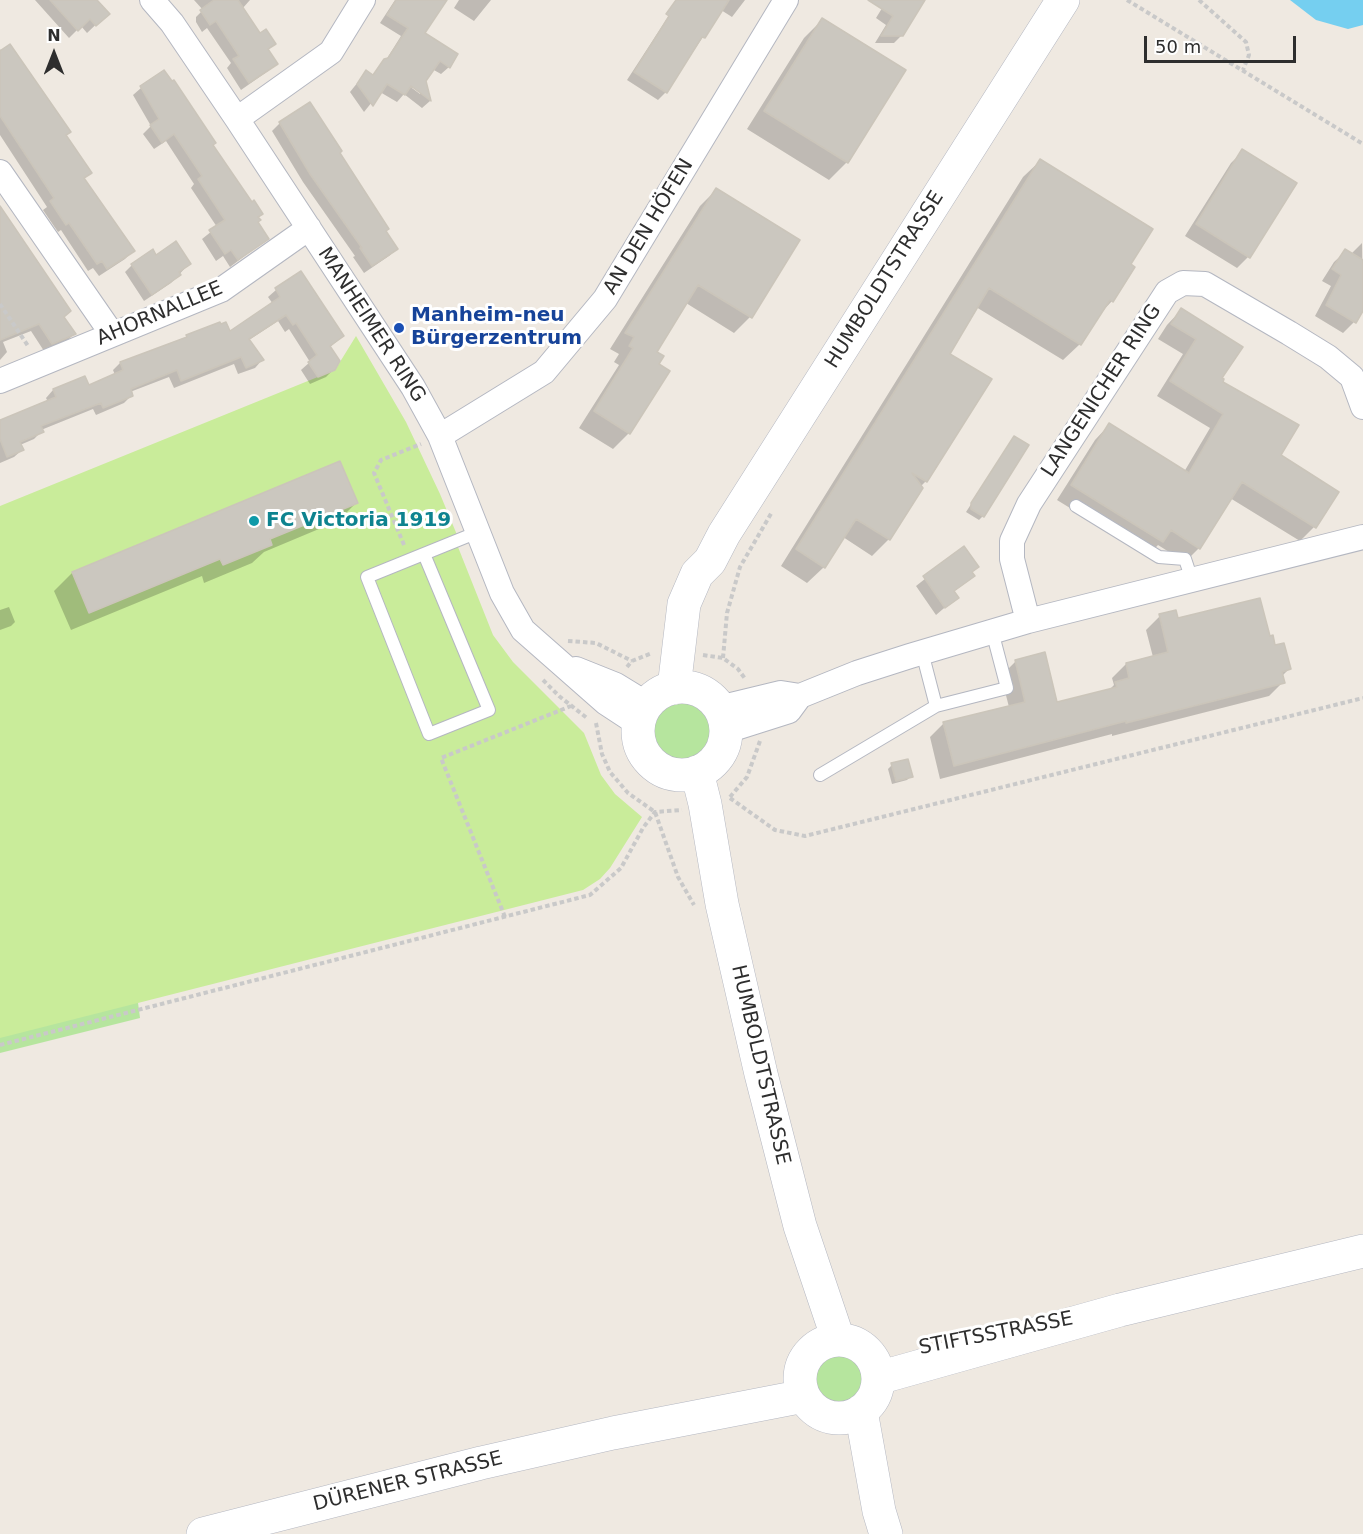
<!DOCTYPE html>
<meta charset="utf-8">
<style>
body{margin:0}
#map{position:relative;width:1363px;height:1534px;overflow:hidden;background:#efe9e1;font-family:"DejaVu Sans",sans-serif}
canvas{display:block}
.north{position:absolute;left:24px;top:24px;width:60px;height:60px;-webkit-text-stroke:4px #fff;paint-order:stroke;rotate:0deg;font-size:16px;font-weight:700;line-height:24px;text-align:center;color:#2e2e2e}
.north::after{content:'';display:block;margin:auto;width:21px;height:27px;background:#2e2e2e;clip-path:polygon(50% 0,100% 100%,50% 72%,0 100%)}
.scale{position:absolute;left:1144px;top:36px;width:152px;height:27px;box-sizing:border-box;border:3px solid #2e2e2e;border-top:0;padding-left:8px;font-size:18px;line-height:21px;white-space:nowrap;color:#2e2e2e;-webkit-text-stroke:4px #fff;paint-order:stroke}
</style>
<div id="map">
<canvas width="1363" height="1534"></canvas>
<div class="north">N</div>
<div class="scale">50 m</div>
</div>
<script>
const g = document.querySelector('canvas').getContext('2d');
g.lineJoin = 'round';
function fill(path, color) { g.fillStyle = color; g.fill(path, 'evenodd'); }
const poly = rows => new Path2D(rows.map(r => 'M' + r).join(''));
function stroke(path, color, width, dash) { g.strokeStyle = color; g.lineWidth = width; g.lineCap = dash ? 'butt' : 'round'; g.setLineDash(dash || []); g.stroke(path); }
function label(font, color, halo, rows, align = 'center') {
  g.font = font + ' "DejaVu Sans",sans-serif'; g.lineWidth = 6; g.setLineDash([]); g.textBaseline = 'middle'; g.strokeStyle = halo; g.fillStyle = color; for (const [text, x, y, turn = 0] of rows) {
    g.save(); g.translate(x, y); g.rotate((+turn || 0) * Math.PI / 180); g.textAlign = isNaN(turn) ? turn : align; if (halo) g.strokeText(text, 0, 0); g.fillText(text, 0, 0); g.restore();
  }
}
const green = poly([
 '650 730a30 30 0 1 1 60 0a30 30 0 1 1-60 0Z',
 [137,995,140,1018,0,1053,0,1003],
 '813 1379a25 25 0 1 1 50 0a25 25 0 1 1-50 0Z'
]);
const pitch = poly([
 [356,336,406,422,440,494,460,542,458,547,493,635,513,662,584,733,601,775,615,794,642,817,610,868,600,879,583,890,0,1038,0,506,335,370]
]);
const water = poly([
 [1290,0,1363,0,1363,25,1348,29,1316,20]
]);
const shadow = poly([
 [35,0,95,0,107,14,87,33,81,26,69,38],
 [194,0,250,0,242,9,260,35,274,44,267,51,276,64,268,71,241,90,227,68,231,63,207,28,202,32,196,22,196,17,203,10],
 [395,0,445,0,423,34,449,67,441,74,432,69,425,80,430,101,422,108,404,94,397,102,380,92,364,112,350,92,366,72,372,76,386,60,401,36,380,23],
 [404,82,420,90,420,94],
 [459,0,491,0,474,21,454,8],
 [679,0,745,0,732,17,721,10,666,92,658,100,627,80],
 [887,0,924,0,902,35,894,43,875,43,886,25,876,18],
 [822,20,904,71,847,162,829,180,747,129,804,38],
 [0,49,90,173,83,180,133,251,125,259,99,276,93,268,88,271,61,230,58,232,43,210,47,207,0,135],
 [164,72,257,218,256,222,267,239,230,267,223,256,216,261,202,239,217,227,191,188,194,184,166,141,154,149,143,134,151,126,133,95,141,88],
 [280,123,338,153,397,249,389,256,364,273,353,257,355,256,303,182,272,131],
 [1243,151,1248,257,1237,268,1185,236,1231,163],
 [1040,161,1129,265,1112,301,1099,315,1080,344,1063,360,976,307,948,354,926,481,920,487,889,539,872,556,843,537,824,567,807,583,781,566,1023,177],
 [716,190,750,317,734,333,686,303,655,352,629,433,613,449,579,428,619,365,614,362,619,354,610,349,700,206],
 [0,209,74,334,66,342,44,351,31,331,3,342,7,352,0,360],
 [1362,243,1363,309,1354,322,1343,333,1315,316,1331,286,1322,281,1334,262,1346,251,1351,254],
 [156,257,189,264,171,283,144,301,125,272,132,265],
 [301,273,343,336,329,348,334,369,326,377,310,384,301,370,310,362,289,329,285,332,278,321,249,340,262,360,255,368,238,374,234,364,174,388,169,377,130,392,132,395,124,403,96,415,93,409,41,430,42,431,34,439,20,445,22,450,14,457,0,463,0,422,48,402,46,398,53,390,84,378,88,387,115,375,113,370,120,363,183,340,187,337,219,324,230,334,273,304,268,297,276,290],
 [1181,310,1220,379,1279,456,1314,527,1300,541,1230,498,1199,548,1185,562,1158,545,1148,556,1057,500,1095,440,1109,425,1184,472,1210,428,1157,396,1183,354,1158,339,1167,325],
 [1014,438,983,516,979,520,966,512],
 [356,503,338,521,264,552,252,563,204,583,202,576,71,630,54,591,72,573],
 [964,548,977,567,971,573,973,576,953,592,957,597,936,615,916,586],
 [9,607,15,622,11,626,0,630,0,610],
 [1160,616,1274,647,1289,669,1282,676,1283,682,1269,696,1112,736,1112,734,940,779,930,737,944,723,1009,707,1001,676,1015,662,1056,704,1109,690,1114,685,1112,678,1126,664,1153,657,1146,630],
 [892,765,911,776,907,780,892,784,888,769]
]);
const building = poly([
 [50,0,97,0,110,14,96,26,90,19,78,31,50,0],
 [214,0,238,0,260,33,266,29,276,44,268,49,278,64,249,83,233,59,239,56,216,21,210,25,200,10,214,0],
 [396,0,447,0,425,33,458,54,450,68,440,61,426,81,431,101,411,86,405,95,387,84,373,106,357,84,366,70,373,75,384,59,388,58,408,28,387,15,396,0],
 [676,0,729,0,705,38,702,37,667,93,634,72,669,16,666,14,676,0],
 [868,0,925,0,903,36,881,36,893,16,868,0],
 [822,18,906,70,848,163,764,111,822,18],
 [10,44,71,132,66,135,92,173,84,178,135,251,107,269,102,261,97,264,69,223,66,225,50,201,54,198,0,116,0,51,10,44],
 [164,70,172,81,174,80,216,143,213,145,252,202,254,200,263,214,258,217,261,220,258,222,269,239,238,260,231,250,225,254,209,230,225,220,198,179,202,176,174,134,162,143,150,125,159,119,140,86,164,70],
 [310,102,342,151,340,153,389,229,386,231,398,249,372,266,360,248,362,248,310,174,279,122,310,102],
 [1242,149,1297,183,1250,258,1196,224,1242,149],
 [1040,159,1153,229,1131,264,1135,267,1113,302,1110,300,1081,345,989,288,950,354,992,379,927,482,912,473,923,488,890,540,856,519,825,568,796,549,1040,159],
 [716,188,800,240,752,318,698,285,657,352,664,356,659,364,670,371,630,434,594,411,633,348,629,346,634,337,625,333,716,188],
 [0,206,71,311,64,317,76,334,52,344,39,324,0,340,0,206],
 [176,241,191,264,179,272,181,275,152,295,131,264,153,249,156,255,176,241],
 [1345,249,1363,260,1363,311,1356,323,1326,305,1341,275,1332,269,1345,249],
 [301,271,344,336,330,346,340,361,335,370,318,377,308,362,317,355,296,323,293,325,286,315,249,339,264,360,246,368,241,357,181,381,177,370,131,389,133,396,103,408,101,403,41,426,44,432,20,442,24,450,7,457,0,439,0,420,56,397,53,389,85,376,89,385,123,370,120,362,187,337,186,335,220,322,221,324,226,322,230,331,280,297,275,288,301,271],
 [1181,308,1243,347,1222,378,1224,379,1223,382,1299,425,1281,455,1339,492,1316,528,1242,482,1200,549,1171,530,1163,542,1071,485,1109,423,1189,473,1223,414,1170,381,1196,339,1171,324,1181,308],
 [1014,436,1029,445,984,517,971,509,971,503,1014,436],
 [340,461,358,503,270,539,272,545,223,565,220,559,89,613,72,572,340,461],
 [964,546,979,567,972,572,975,576,954,591,959,598,945,608,923,576,964,546],
 [1260,598,1270,636,1273,635,1275,645,1284,643,1291,669,1282,672,1285,683,1126,723,1126,721,954,766,943,722,1025,702,1015,660,1045,652,1057,702,1117,687,1115,682,1129,678,1126,663,1168,652,1159,614,1176,610,1178,618,1260,598],
 [908,759,913,777,896,781,891,763,908,759]
]);
const path = poly([
 [1127,0,1363,144],
 [1199,0,1246,42,1249,55,1243,70],
 [0,304,28,346],
 [404,545,374,473,381,460,421,444],
 [568,641,596,643,632,661],
 [703,655,723,658,738,669,746,680],
 [723,658,727,613,740,567,772,512],
 [627,667,632,661,652,653],
 [543,680,559,696,587,718],
 [596,723,602,754,610,772,628,793,655,812,678,877,694,905],
 [730,797,747,777,760,741],
 [730,798,775,830,805,836,1363,698],
 [505,917,441,758,571,706],
 [0,1045,590,895,621,868,643,828,655,812,682,810]
]);
const lane = poly([
 [1076,506,1159,557,1185,559,1192,580],
 [424,554,489,710,429,734,367,577,478,532],
 [922,652,936,706,1007,688,992,631],
 [820,775,936,706]
]);
const street = poly([
 [152,0,172,23,237,119,413,387,440,436,502,593,523,630,606,703,638,724],
 [237,119,331,52,363,0],
 [0,172,112,334],
 [0,381,221,290,309,228],
 [440,436,544,372,605,299,786,0],
 [1028,621,1012,559,1012,541,1029,504,1167,292,1183,283,1205,284,1289,333,1328,357,1352,377,1363,407],
 [576,669,616,685,647,704],
 [719,708,781,693,800,696],
 [726,731,789,711,800,696,857,673,910,656,1028,621,1363,537]
]);
const secondary = poly([
 '638 731a44 44 0 1 1 88 0a44 44 0 1 1-88 0Z',
 [674,688,684,604,697,574,710,561,724,534,1063,0],
 [697,772,705,804,722,904,761,1074,800,1226,838,1339],
 '800 1379a39 39 0 1 1 78 0a39 39 0 1 1-78 0Z',
 [878,1378,1120,1310,1363,1251],
 [861,1411,879,1511,886,1534],
 [203,1534,481,1463,613,1433,804,1396]
]);
const markers = [
 [399,328,6,"#1a4fb4"],
 [254,521,6,"#0f9aa8"]
];
const streetNames = [
 ["AN DEN HÖFEN",649,227,-59],
 ["HUMBOLDTSTRASSE",885,280,-58],
 ["AHORNALLEE",160,314,-23],
 ["MANHEIMER RING",371,325,57],
 ["LANGENICHER RING",1102,391,-57],
 ["HUMBOLDTSTRASSE",760,1065,77],
 ["STIFTSSTRASSE",996,1334,-11],
 ["DÜRENER STRASSE",408,1482,-14]
];
const transitNames = [
 ["Manheim-neu",411,316],
 ["Bürgerzentrum",411,339]
];
const cultureNames = [
 ["FC Victoria 1919",266,521]
];
fill(green, '#b6e59e');
fill(pitch, '#c9ec9a');
fill(water, '#75cff0');
fill(shadow, '#0003');
fill(building, '#cbc7bf');
stroke(building, '#cbc5ba', 1.5);
stroke(lane, '#b4b7c1', 14);
stroke(street, '#b4b7c1', 26);
stroke(secondary, '#b4b7c1', 34);
stroke(path, '#c9c9c9', 4, [4.5, 3]);
stroke(lane, '#fff', 12);
stroke(street, '#fff', 24);
stroke(secondary, '#fff', 33);
for (const [x, y, r, color] of markers) { const dot = new Path2D(); dot.arc(x, y, r, 0, 2 * Math.PI); g.fillStyle = color; g.fill(dot); stroke(dot, '#fff', 2); }
label('20px', '#2e2e2e', '#fff', streetNames);
label('bold 20px', '#164399', '#fff', transitNames, 'left');
label('bold 20px', '#0d838f', '#fff', cultureNames, 'left');
</script>
